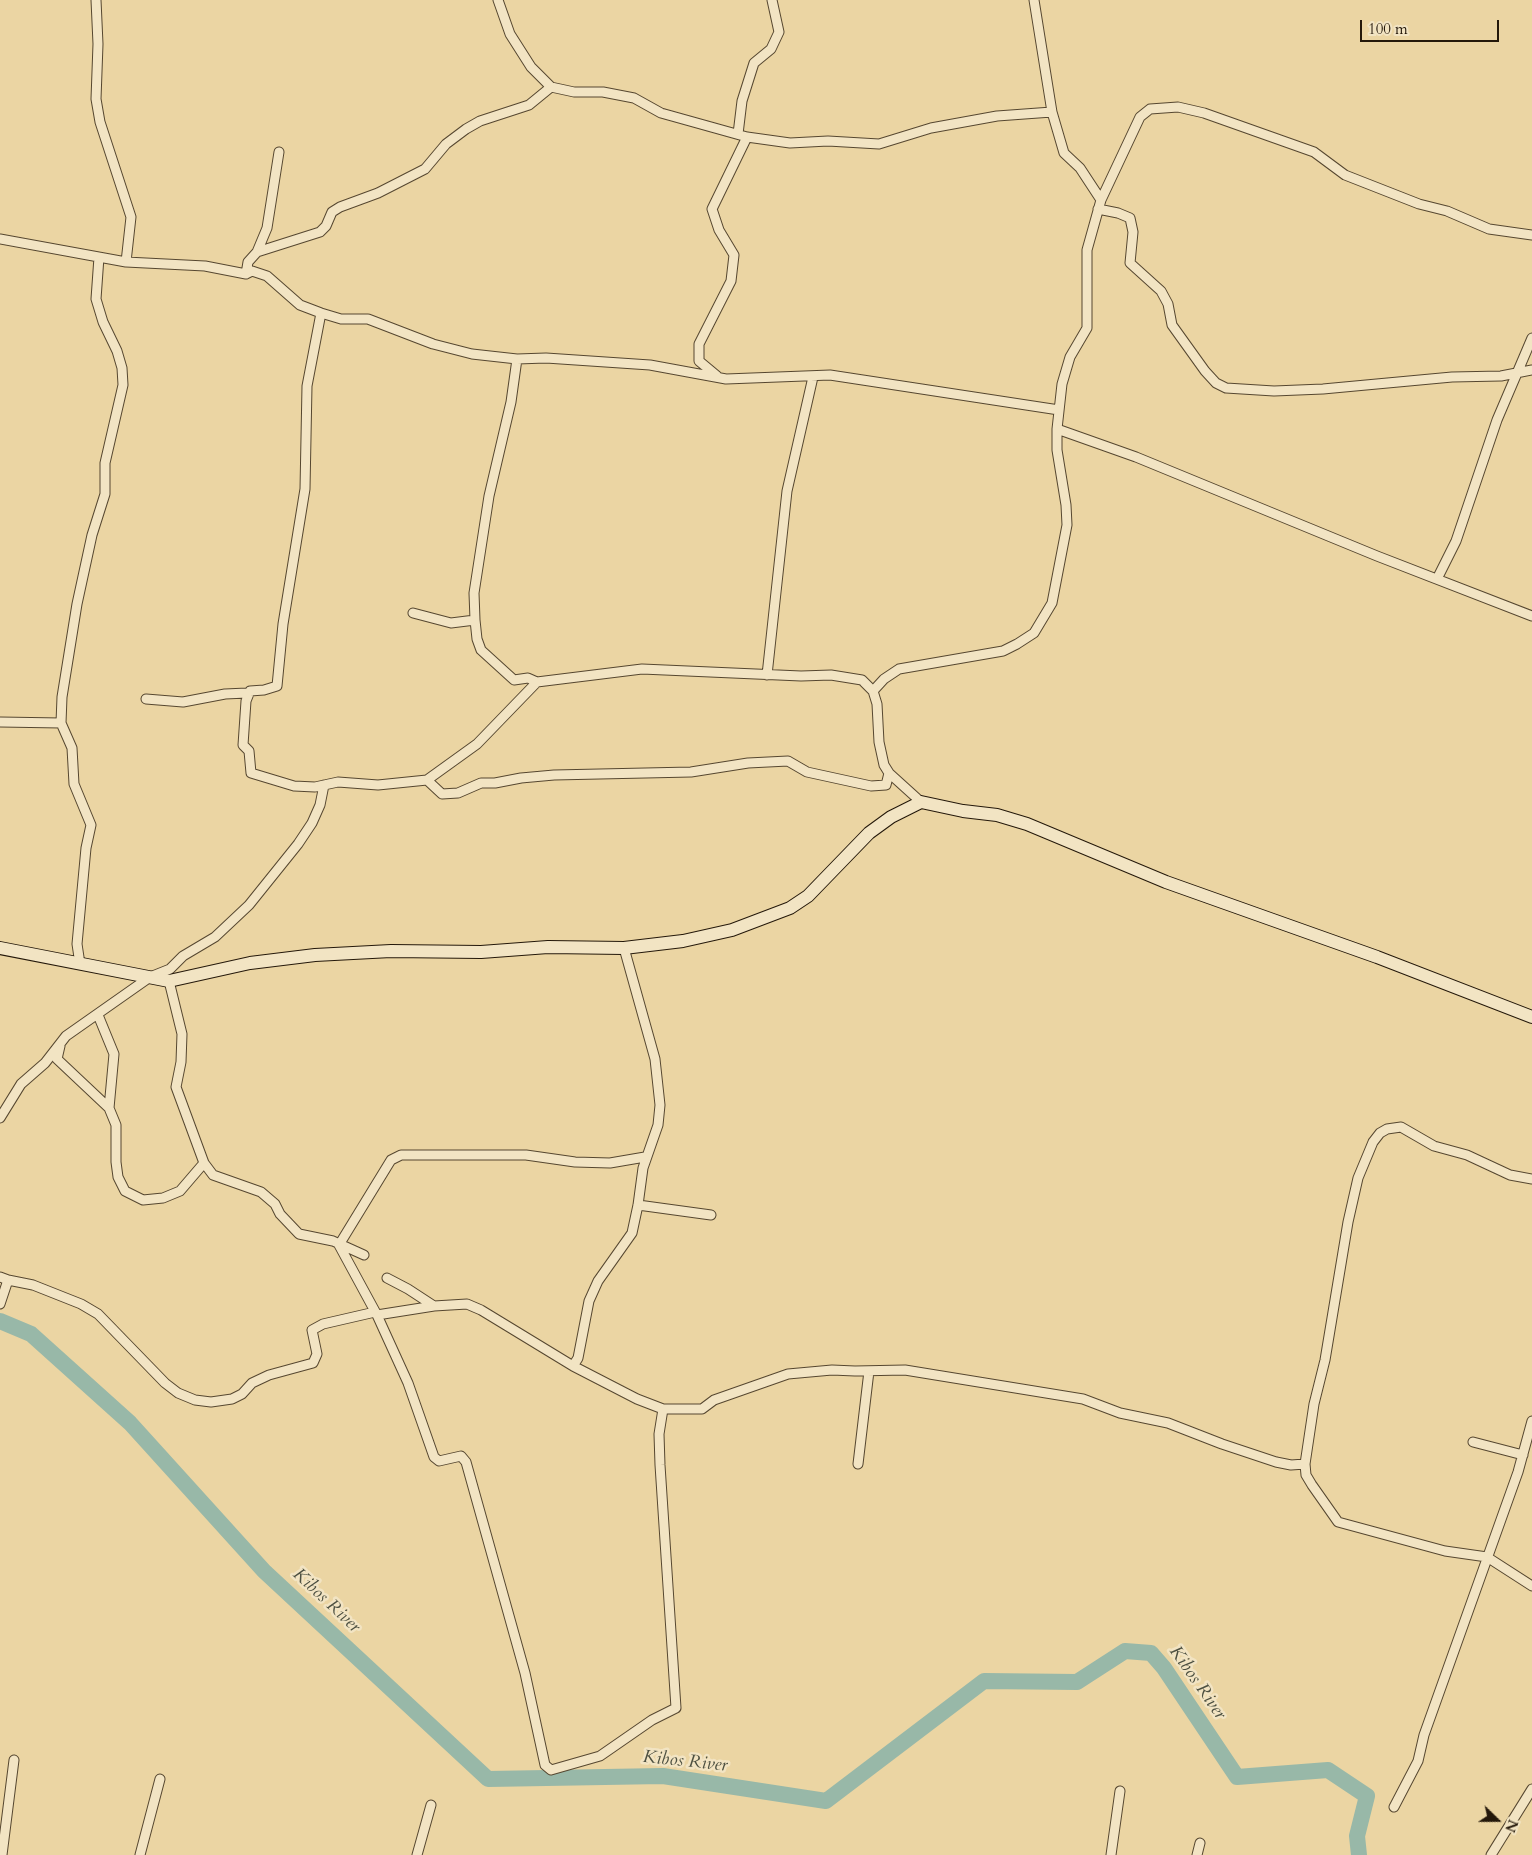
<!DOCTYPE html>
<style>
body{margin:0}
#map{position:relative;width:1532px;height:1855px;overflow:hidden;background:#ebd5a3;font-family:Cardo,serif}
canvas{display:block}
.north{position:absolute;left:1472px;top:1795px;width:50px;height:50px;-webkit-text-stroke:4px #f2e4c3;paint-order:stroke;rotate:112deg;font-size:14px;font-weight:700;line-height:20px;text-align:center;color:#24180a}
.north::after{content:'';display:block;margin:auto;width:18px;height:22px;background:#24180a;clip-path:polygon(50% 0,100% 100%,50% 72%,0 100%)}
.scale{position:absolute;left:1360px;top:20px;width:139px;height:22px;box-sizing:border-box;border:2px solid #24180a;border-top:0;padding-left:6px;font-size:15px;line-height:18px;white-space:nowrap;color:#24180a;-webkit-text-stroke:4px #f2e4c3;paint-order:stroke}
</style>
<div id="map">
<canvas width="1532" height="1855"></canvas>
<div class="north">N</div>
<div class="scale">100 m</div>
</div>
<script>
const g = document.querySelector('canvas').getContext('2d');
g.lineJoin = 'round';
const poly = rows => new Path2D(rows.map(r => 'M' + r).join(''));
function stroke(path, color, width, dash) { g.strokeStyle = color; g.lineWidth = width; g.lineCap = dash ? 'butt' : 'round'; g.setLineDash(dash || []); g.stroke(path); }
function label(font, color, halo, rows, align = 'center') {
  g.font = font + ' Cardo,serif'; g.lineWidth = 5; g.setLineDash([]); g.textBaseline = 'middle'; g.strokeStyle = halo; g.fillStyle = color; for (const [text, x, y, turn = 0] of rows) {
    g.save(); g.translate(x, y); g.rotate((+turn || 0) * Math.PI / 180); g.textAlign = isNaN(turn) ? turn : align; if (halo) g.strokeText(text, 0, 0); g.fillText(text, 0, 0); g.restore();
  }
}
const river = poly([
 [0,1321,31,1334,130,1423,264,1571,488,1779,663,1776,826,1801,984,1681,1077,1682,1125,1651,1151,1653,1164,1668,1237,1777,1328,1770,1367,1796,1357,1836,1359,1855]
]);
const minor = poly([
 [96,0,98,44,96,99,100,122,131,217,126,262],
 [498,0,510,34,531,67,551,87,574,92,603,92,634,98,661,113,747,137,790,143,828,141,879,144,931,128,997,116,1052,112],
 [1034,0,1052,112,1064,153,1080,168,1101,200],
 [738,134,742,101,754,63,771,49,779,32,772,0],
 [1098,209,1118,213,1130,218,1133,232,1130,263,1161,291,1168,304,1172,325,1205,371,1216,383,1226,388,1274,391,1323,389,1452,377,1501,376,1532,370],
 [0,239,126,262,205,266,246,274,252,271,267,276,300,305,321,313,341,319,368,319,433,344,472,354,517,359,546,358,650,365,726,379,830,375,1059,410],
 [257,252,267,228,279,152],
 [246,274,248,262,257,252,320,232,326,226,332,212,340,207,378,193,425,169,446,144,466,129,480,121,529,105,551,87],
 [321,313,307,386,305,489,283,624,277,686,264,690,250,691,246,701,243,745,249,751,251,773,294,786,315,787,338,782,378,785,427,780,442,794,458,793,481,783,495,783,521,778,554,775,691,772,748,763,788,761,807,772,871,786,886,785,889,773],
 [717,376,699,361,699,344,731,281,734,255,719,230,712,209,747,137],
 [1057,429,1136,457,1377,556,1532,616],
 [1437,579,1456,541,1497,420,1532,338],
 [413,613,451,623,475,620,474,593,489,496,511,402,517,359],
 [475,620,477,639,481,650,514,680,528,678,537,682,642,669,801,676,831,675,862,680,873,691,877,704,879,742,884,765,889,773,921,802],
 [767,675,787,491,813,377],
 [873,691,884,679,899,669,1003,651,1017,644,1034,633,1052,603,1067,525,1066,505,1057,450,1057,429,1062,384,1070,357,1087,328,1087,250,1101,200,1140,117,1150,109,1178,107,1204,113,1314,152,1345,175,1419,204,1447,211,1489,229,1532,235],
 [146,699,183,702,225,694,247,693],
 [0,722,61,723],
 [427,780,477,744,537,682],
 [80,964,77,944,86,848,91,825,74,784,72,748,61,723,62,697,77,604,92,535,105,494,105,463,123,385,122,368,117,351,103,322,96,299,99,257],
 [169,981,182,1034,181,1062,176,1087,204,1163,213,1175,261,1192,275,1204,280,1214,299,1234,333,1241,364,1255],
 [98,1015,114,1054,109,1108],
 [60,1046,57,1059,109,1108,116,1125,116,1162,118,1177,125,1191,143,1200,163,1198,180,1191,204,1163],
 [0,1118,21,1084,45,1063,66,1036,150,977,170,969,183,956,215,937,249,905,298,844,312,823,320,805,324,785],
 [1532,1179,1510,1175,1467,1155,1434,1146,1401,1127,1387,1129,1380,1133,1373,1142,1358,1178,1348,1222,1325,1360,1314,1404,1305,1464,1306,1475,1312,1485,1338,1522,1445,1551,1487,1557,1532,1586],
 [638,1205,711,1215],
 [339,1245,377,1315,408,1383,434,1457,439,1461,461,1456,466,1462,525,1673,545,1765,551,1770,600,1756,652,1720,676,1708,660,1465,659,1434,663,1409],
 [339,1245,391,1160,401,1155,526,1155,575,1162,610,1163,645,1157],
 [0,1277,8,1280,0,1304],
 [387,1278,408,1289,434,1306],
 [8,1280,33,1285,81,1304,98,1314,165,1383,178,1393,195,1400,211,1402,232,1399,242,1394,252,1383,269,1375,313,1363,317,1354,312,1330,323,1324,375,1312],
 [377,1315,434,1306,467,1304,481,1310,573,1366,637,1399,663,1409,702,1409,714,1400,788,1374,832,1370,855,1371,905,1370,1083,1399,1120,1413,1168,1423,1222,1444,1276,1462,1291,1465,1305,1464],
 [573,1366,578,1358,589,1301,598,1281,632,1233,638,1205,643,1168,658,1125,660,1105,655,1059,624,948],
 [1473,1442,1523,1455],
 [858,1464,869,1371],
 [1394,1807,1418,1761,1424,1735,1518,1472,1532,1421],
 [2,1855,14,1760],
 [140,1855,160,1779],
 [417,1855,431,1805],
 [1111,1855,1120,1791],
 [1197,1855,1200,1843],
 [1491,1855,1532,1789]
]);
const secondary = poly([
 [0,948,169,981,250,963,315,955,391,951,481,952,548,947,624,948,683,941,732,930,790,908,808,896,869,833,891,817,921,802,963,811,997,815,1027,824,1166,882,1377,957,1532,1017]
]);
const waterNames = [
 ["Kibos River",326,1601,43],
 ["Kibos River",1197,1683,55],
 ["Kibos River",685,1762,6]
];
stroke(river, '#98b8a8', 16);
stroke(minor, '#564730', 11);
stroke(secondary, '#24180a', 14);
stroke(minor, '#f2e4c3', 9);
stroke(secondary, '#f2e4c3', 12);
label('italic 18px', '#4d5041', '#f2e4c3', waterNames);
</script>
